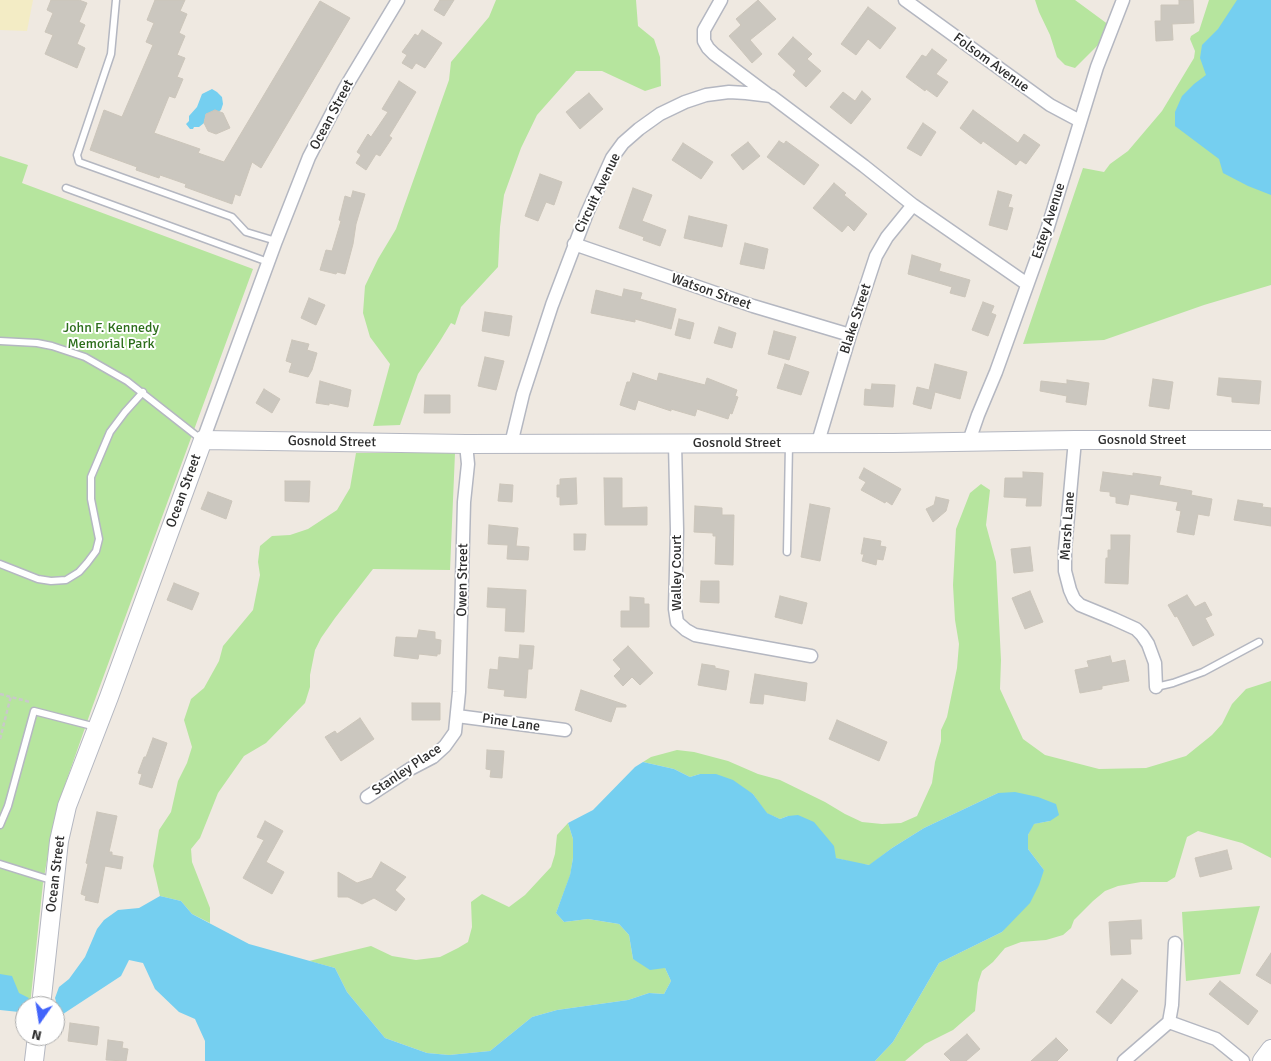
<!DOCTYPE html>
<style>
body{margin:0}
#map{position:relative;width:1271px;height:1061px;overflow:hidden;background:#efe9e1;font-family:Signika,sans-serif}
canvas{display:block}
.north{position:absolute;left:15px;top:996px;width:50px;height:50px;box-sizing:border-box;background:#fff;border:1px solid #ababab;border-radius:50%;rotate:193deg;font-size:14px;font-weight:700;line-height:20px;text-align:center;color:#2e2e2e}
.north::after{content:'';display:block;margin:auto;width:18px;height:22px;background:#4264fb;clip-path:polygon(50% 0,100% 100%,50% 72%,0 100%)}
</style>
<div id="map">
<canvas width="1271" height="1061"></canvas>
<div class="north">N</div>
</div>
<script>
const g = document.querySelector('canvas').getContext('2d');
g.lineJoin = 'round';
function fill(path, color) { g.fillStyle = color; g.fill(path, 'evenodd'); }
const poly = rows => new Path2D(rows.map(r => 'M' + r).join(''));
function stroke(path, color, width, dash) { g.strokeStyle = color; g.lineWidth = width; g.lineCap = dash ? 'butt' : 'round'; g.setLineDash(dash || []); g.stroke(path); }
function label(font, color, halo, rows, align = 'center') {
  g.font = font + ' Signika,sans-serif'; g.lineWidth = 4; g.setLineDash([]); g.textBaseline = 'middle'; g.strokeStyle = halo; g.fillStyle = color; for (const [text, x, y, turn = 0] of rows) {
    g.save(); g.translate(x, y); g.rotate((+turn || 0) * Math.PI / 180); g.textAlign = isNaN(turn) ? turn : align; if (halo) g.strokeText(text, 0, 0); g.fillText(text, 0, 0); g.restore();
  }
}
const green = poly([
 [496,0,636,0,638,26,654,39,660,57,661,86,645,91,602,71,576,71,537,115,521,148,504,195,500,227,498,267,461,307,455,325,451,323,440,341,418,374,400,425,373,426,390,364,370,337,363,313,365,286,378,259,396,229,449,80,451,62,489,17],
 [1035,0,1075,0,1109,25,1102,41,1075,68,1065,65,1057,57,1050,35,1039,12],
 [1209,0,1271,0,1271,285,1204,305,1104,340,1023,344,1083,168,1104,172,1110,164,1128,151,1162,111,1194,58,1195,51,1190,39,1191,36,1199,31],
 [0,156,28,165,22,183,253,269,93,705,66,782,51,837,43,883,30,1005,20,998,0,990],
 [356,453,455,453,450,570,373,569,335,618,321,638,315,650,310,675,310,687,305,703,266,743,244,756,218,793,200,838,191,849,192,862,210,908,210,923,192,914,181,901,160,896,153,866,159,830,171,812,178,781,187,763,192,747,184,720,191,699,204,688,219,661,223,646,253,610,260,575,258,562,260,546,272,536,290,535,308,529,337,510,350,488],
 [981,484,990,490,986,525,996,562,1001,660,1000,689,1023,739,1045,755,1099,769,1146,768,1186,756,1212,735,1222,724,1232,704,1246,689,1271,681,1271,858,1242,843,1198,831,1187,837,1175,877,1167,882,1141,882,1118,886,1105,891,1093,901,1074,920,1071,928,1063,935,1046,940,1021,942,1005,948,993,962,982,971,978,983,975,1011,953,1030,925,1044,905,1061,875,1061,893,1042,939,963,1002,932,1044,870,1028,849,1028,835,1033,824,1050,821,998,793,924,828,892,848,870,865,859,864,836,858,788,816,780,819,766,813,753,794,700,774,690,777,674,769,643,762,651,757,677,750,694,752,728,761,758,774,780,780,825,802,845,814,862,822,882,824,901,823,917,816,932,783,935,762,941,741,941,730,947,717,957,668,959,644,955,620,953,585,956,529,970,493],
 [568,823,573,839,573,858,570,876,556,913,564,922,588,919,619,924,629,935,633,959,665,968,671,981,664,994,649,993,628,1000,557,1010,532,1017,490,1051,449,1055,427,1053,385,1038,347,992,335,968,309,961,371,946,392,956,416,960,440,957,458,948,468,942,472,927,471,902,482,894,509,907,525,895,551,867,555,854,557,835],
 [1260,906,1240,974,1186,981,1182,912]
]);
const sand = poly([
 [0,0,33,0,27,31,0,30]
]);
const water = poly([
 [1237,0,1271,0,1271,195,1248,186,1223,173,1219,159,1175,126,1175,112,1182,96,1194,84,1206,75,1200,58,1202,45,1218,29],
 [212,89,217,92,222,97,223,104,221,110,218,112,206,114,204,123,199,127,194,127,193,129,190,129,186,124,189,121,189,116,197,107,202,94],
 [643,762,674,769,690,777,700,774,716,774,733,780,753,794,767,813,780,819,788,816,798,815,814,822,834,846,836,858,869,865,892,848,924,828,998,793,1015,792,1038,797,1056,804,1059,815,1050,821,1034,824,1028,835,1028,849,1044,870,1039,885,1030,903,1002,932,939,963,893,1042,875,1061,205,1061,205,1041,195,1019,179,1012,155,989,143,963,129,960,121,976,60,1016,55,998,59,987,69,979,85,957,97,929,104,920,118,910,139,908,160,896,181,901,192,914,249,944,335,968,347,992,385,1038,427,1053,449,1055,490,1051,532,1017,557,1010,628,1000,649,993,664,994,671,981,665,968,650,970,633,959,629,935,619,924,588,919,564,922,556,913,570,875,573,858,573,839,568,823,593,810,635,767],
 [0,974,12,976,19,993,29,998,19,1012,0,1010]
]);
const building = poly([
 [51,0,79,0,87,3,79,22,85,25,77,44,85,48,77,68,45,54,53,35,45,32,53,13,47,10,51,0],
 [155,0,185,0,180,11,187,14,179,33,185,36,177,55,185,58,177,77,183,79,175,98,169,96,154,133,200,149,198,153,224,162,320,1,350,18,261,168,252,162,240,196,235,194,232,204,185,187,186,184,160,175,159,178,136,170,137,167,90,150,104,110,122,117,153,45,146,42,154,23,147,20,155,0],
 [440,0,454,0,444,16,434,10,440,0],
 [758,0,776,19,750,40,762,54,752,63,729,36,741,25,736,19,758,0],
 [1179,0,1193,0,1194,23,1172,24,1173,40,1156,41,1155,21,1161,21,1161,5,1179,5,1179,0],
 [868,7,896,28,880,49,868,39,856,55,841,44,868,7],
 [422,30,442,43,425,68,416,63,412,69,402,63,407,55,402,52,415,34,418,36,422,30],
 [793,37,812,54,807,59,821,71,806,87,793,75,796,71,778,54,793,37],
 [932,49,947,60,936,74,948,82,937,97,926,89,925,91,906,77,922,55,926,57,932,49],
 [399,81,416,92,389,136,392,138,380,156,376,154,366,170,356,163,361,155,357,152,368,134,371,137,388,112,382,109,399,81],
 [862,91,871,99,851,124,830,107,843,92,855,101,862,91],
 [589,93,603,109,580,129,566,112,589,93],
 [215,110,223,113,230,128,216,134,208,131,204,123,206,114,215,110],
 [973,110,1018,143,1024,134,1040,145,1026,164,1020,160,1016,165,983,141,981,144,960,128,973,110],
 [923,123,936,132,921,156,907,148,923,123],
 [779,141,784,144,786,141,819,165,804,185,767,157,779,141],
 [748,142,760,156,743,170,731,155,748,142],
 [683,143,713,162,701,179,672,160,683,143],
 [540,174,562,182,554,205,546,202,538,221,525,216,540,174],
 [834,183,846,193,844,195,867,214,854,231,848,225,842,232,813,208,834,183],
 [633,188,652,195,642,221,666,230,660,246,643,240,644,237,619,228,633,188],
 [353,191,365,194,356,224,353,244,345,274,337,272,336,274,320,270,326,250,332,251,341,221,339,220,345,196,351,198,353,191],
 [998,191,1012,195,1008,207,1013,208,1007,230,989,225,998,191],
 [689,216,727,225,722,247,684,238,689,216],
 [745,243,768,249,764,269,740,264,745,243],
 [912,255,941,264,939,271,970,280,965,297,950,293,952,287,908,274,912,255],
 [624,289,642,293,640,299,676,309,671,329,635,319,635,322,591,313,596,290,622,297,624,289],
 [309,298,325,305,316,325,301,318,309,298],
 [983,302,994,306,991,313,996,315,988,336,972,330,983,302],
 [485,312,512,316,509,336,482,331,485,312],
 [679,319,694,323,690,339,675,335,679,319],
 [719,327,736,333,732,348,714,343,719,327],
 [774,331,796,337,789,360,768,354,774,331],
 [292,340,309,344,307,350,317,353,312,370,308,377,289,372,292,363,286,361,292,340],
 [485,357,504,361,496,390,478,386,485,357],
 [785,364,809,372,801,395,777,388,785,364],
 [935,364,967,372,960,399,935,392,931,409,913,404,917,387,929,390,935,364],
 [633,373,657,381,659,373,705,385,707,378,737,390,735,396,738,397,732,414,730,413,728,419,697,409,695,416,671,409,671,411,638,400,635,410,620,405,627,382,630,382,633,373],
 [1219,378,1261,381,1259,404,1232,402,1232,397,1217,395,1219,378],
 [1153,379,1173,382,1169,409,1149,406,1153,379],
 [1067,380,1089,383,1086,405,1066,402,1067,396,1040,391,1041,381,1067,384,1067,380],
 [320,381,351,390,348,407,329,403,329,405,316,403,320,381],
 [872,384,895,385,893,407,864,405,865,389,871,390,872,384],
 [264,389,280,399,272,413,256,403,264,389],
 [425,395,450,395,450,413,424,413,425,395],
 [864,468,901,489,892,505,886,501,885,503,861,490,866,482,859,478,864,468],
 [1023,472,1043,473,1041,506,1026,506,1027,498,1004,497,1005,478,1023,478,1023,472],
 [1103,472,1133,476,1133,473,1161,477,1159,485,1192,491,1191,495,1212,499,1209,516,1198,514,1194,535,1177,532,1181,511,1176,510,1178,502,1130,494,1128,505,1116,503,1116,497,1110,496,1110,492,1100,491,1103,472],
 [576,478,577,504,560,505,560,497,557,497,557,485,560,485,560,479,576,478],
 [604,478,622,478,622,508,647,507,647,525,605,525,604,478],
 [285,481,310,481,309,502,285,501,285,481],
 [500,484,513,485,512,502,498,501,500,484],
 [208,492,232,501,226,519,201,509,208,492],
 [936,497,949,500,946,511,933,522,926,509,934,505,936,497],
 [1238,500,1263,504,1262,507,1271,508,1271,526,1234,520,1238,500],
 [810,504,830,508,820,561,801,557,810,504],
 [695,506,722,508,722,515,734,515,733,565,715,564,716,536,713,536,713,533,694,532,695,506],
 [489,525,518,528,516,546,529,547,528,560,507,559,508,545,488,544,489,525],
 [574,534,586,534,585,550,574,550,574,534],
 [1111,535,1130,535,1128,584,1105,583,1106,558,1108,558,1108,550,1111,550,1111,535],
 [864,538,881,541,880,546,886,547,883,560,877,559,876,565,862,561,864,554,861,554,864,538],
 [1030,547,1033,571,1014,573,1011,549,1030,547],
 [701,581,719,581,719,603,700,602,701,581],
 [174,583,199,593,192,610,167,600,174,583],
 [488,588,526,590,524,632,505,631,506,608,487,607,488,588],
 [1030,591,1043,622,1025,629,1012,598,1030,591],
 [1187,595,1195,607,1205,602,1212,615,1205,618,1214,635,1193,646,1177,616,1175,617,1168,605,1187,595],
 [780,596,807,603,802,624,775,617,780,596],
 [630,597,644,598,644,604,649,604,649,627,621,627,621,611,630,611,630,597],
 [419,630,435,632,435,639,441,640,440,654,437,654,437,656,419,654,418,659,394,656,396,637,417,638,419,630],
 [520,645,534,646,532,669,528,669,526,698,504,696,505,690,488,688,490,669,498,670,499,657,519,659,520,645],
 [628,646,653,673,640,685,632,677,623,686,614,676,621,669,613,660,628,646],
 [1110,656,1112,663,1125,660,1129,681,1102,686,1102,689,1080,693,1075,670,1089,667,1087,661,1110,656],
 [702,664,715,666,715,668,729,671,726,690,698,685,702,664],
 [755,674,807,683,805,701,764,694,763,704,750,703,755,674],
 [581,690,626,705,626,707,616,707,611,722,575,710,581,690],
 [412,703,440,703,440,720,412,720,412,703],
 [360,718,374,739,341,761,325,737,335,731,337,734,360,718],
 [837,720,887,742,879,761,829,739,837,720],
 [153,738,167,743,152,788,139,784,142,774,138,773,144,757,146,757,153,738],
 [487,750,504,751,502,778,490,777,491,770,486,769,487,750],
 [97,812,117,816,109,852,112,852,112,855,123,857,121,869,105,866,98,903,85,900,86,896,81,894,88,864,86,863,97,812],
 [265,821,283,831,266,862,284,872,272,894,243,878,264,840,257,837,265,821],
 [1227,850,1232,869,1200,877,1195,858,1227,850],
 [381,862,406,877,395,890,405,899,396,911,374,898,362,904,348,897,338,897,338,872,357,883,372,878,381,862],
 [1141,920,1142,939,1130,939,1131,954,1111,955,1109,922,1141,920],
 [1271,953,1271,984,1256,975,1271,953],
 [1122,979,1138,991,1111,1024,1096,1012,1122,979],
 [1220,981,1258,1011,1248,1025,1209,994,1220,981],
 [70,1023,99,1027,97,1045,68,1041,70,1023],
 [967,1034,980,1049,966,1061,951,1061,944,1054,967,1034],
 [1056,1038,1068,1050,1057,1061,1031,1061,1056,1038],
 [108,1040,123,1042,122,1048,128,1049,126,1061,106,1060,108,1040]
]);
const path = poly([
 [0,694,30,702],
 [0,739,11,696]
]);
const lane = poly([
 [116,0,111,54,77,155,79,162,232,217,246,232,276,241],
 [66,188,268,262],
 [0,341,37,343,52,346,85,357,127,381,202,440],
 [787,552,789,444],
 [0,564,38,579,51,581,66,580,79,572,87,563,96,551,99,539,91,499,91,477,110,432,125,412,143,392],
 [1156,687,1173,683,1203,672,1259,642],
 [0,825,8,806,34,711,96,727],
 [0,864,54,881]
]);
const street = poly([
 [721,0,704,30,704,41,708,48,714,54,770,96],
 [905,0,1050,105,1080,121],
 [574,244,753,306,850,335],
 [203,440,276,241,309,157,345,88,398,0],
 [1075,440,1065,549,1065,571,1070,590,1074,599,1080,605,1114,619,1136,629,1142,635,1148,644,1155,663,1156,687],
 [969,441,978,415,996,372,1047,230,1097,67,1123,0],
 [818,442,850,335,876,256,887,237,913,205],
 [675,443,677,530,675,609,677,622,686,630,695,635,811,656],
 [511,444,523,394,552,305,587,213,612,158,623,143,639,129,660,114,685,102,706,95,729,92,746,93,771,96,864,166,913,205,1027,284],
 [457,716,565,730],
 [367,797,410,769,433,757,445,746,455,732,459,692,464,502,468,464,466,444],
 [1169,1022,1172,1005,1175,943],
 [1124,1061,1169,1022,1216,1039,1243,1061]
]);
const secondary = poly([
 [41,1006,59,841,67,806,109,697,203,440,466,444,893,443,1075,440,1271,440],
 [34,1061,37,1036],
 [1262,1061,1271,1049]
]);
const streetNames = [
 ["Folsom Avenue",991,63,36],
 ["Ocean Street",332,115,-62],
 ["Circuit Avenue",598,193,-64],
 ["Estey Avenue",1049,221,-72],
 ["Watson Street",711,292,19],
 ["Blake Street",856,319,-72],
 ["Gosnold Street",1142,440],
 ["Gosnold Street",332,442,1],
 ["Gosnold Street",737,443],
 ["Ocean Street",184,491,-70],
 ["Marsh Lane",1068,526,-86],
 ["Walley Court",677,573,-90],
 ["Owen Street",463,580,-89],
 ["Pine Lane",511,723,8],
 ["Stanley Place",407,770,-34],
 ["Ocean Street",56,874,-83]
];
const parkNames = [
 ["John F. Kennedy",111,328],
 ["Memorial Park",111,344]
];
fill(green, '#b6e59e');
fill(sand, '#f3ecc5');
fill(water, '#75cff0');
fill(building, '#cbc7bf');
stroke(building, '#cbc5ba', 1);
stroke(lane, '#b4b7c1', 9);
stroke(street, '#b4b7c1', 15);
stroke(secondary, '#b4b7c1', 20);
stroke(path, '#c9c9c9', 2.5, [4, 2.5]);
stroke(lane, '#fff', 6);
stroke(street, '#fff', 12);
stroke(secondary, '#fff', 18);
label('14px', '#2e2e2e', '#fff', streetNames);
label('14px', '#2c6e1b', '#fff', parkNames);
</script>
